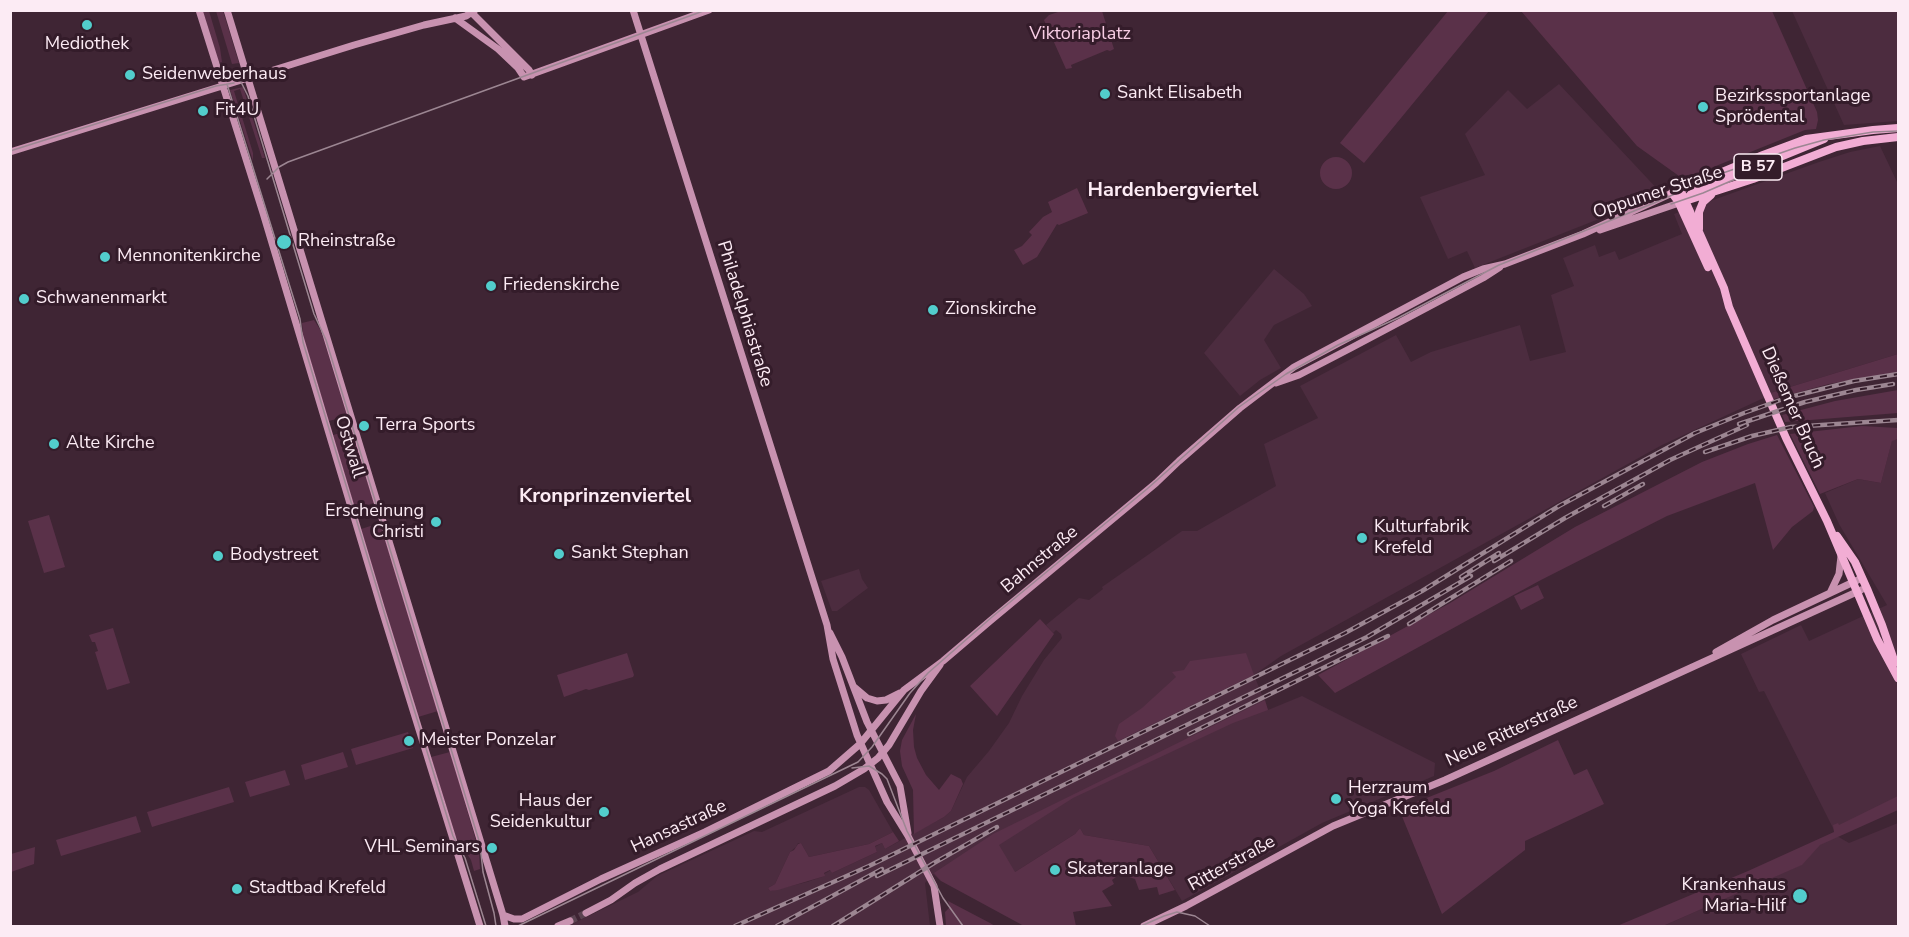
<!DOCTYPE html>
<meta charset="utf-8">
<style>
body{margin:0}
#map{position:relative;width:1909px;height:937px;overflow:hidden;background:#3f2534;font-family:"Nunito Sans",sans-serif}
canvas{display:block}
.frame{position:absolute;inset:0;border:12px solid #fcebf4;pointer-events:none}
</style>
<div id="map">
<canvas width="1909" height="937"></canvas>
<div class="frame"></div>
</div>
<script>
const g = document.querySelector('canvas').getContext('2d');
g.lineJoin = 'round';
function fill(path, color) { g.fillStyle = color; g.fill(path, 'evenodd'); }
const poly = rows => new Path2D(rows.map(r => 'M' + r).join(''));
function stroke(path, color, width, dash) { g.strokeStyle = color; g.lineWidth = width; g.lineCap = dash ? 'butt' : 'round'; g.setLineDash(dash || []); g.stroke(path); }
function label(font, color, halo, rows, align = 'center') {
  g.font = font + ' "Nunito Sans",sans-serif'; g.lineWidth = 6; g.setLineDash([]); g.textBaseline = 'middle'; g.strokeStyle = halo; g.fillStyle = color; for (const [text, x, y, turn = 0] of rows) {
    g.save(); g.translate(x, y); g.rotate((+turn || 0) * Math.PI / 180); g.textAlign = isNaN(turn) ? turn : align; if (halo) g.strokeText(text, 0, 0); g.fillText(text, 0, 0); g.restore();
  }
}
const built = poly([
 [1792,11,1898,11,1898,121,1844,125],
 [1559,84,1662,194,1475,268,1467,251,1448,259,1420,197,1485,175,1465,134,1508,90,1527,109],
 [1880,146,1898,184,1898,354,1767,394,1768,396,1662,445,1281,656,1254,675,1268,710,1302,696,1435,763,1434,776,1322,823,1182,901,1149,846,1084,835,1080,828,1075,834,1015,872,941,881,933,874,925,883,930,926,568,926,638,892,657,876,754,831,762,832,859,787,865,787,869,790,893,832,869,844,809,857,801,843,798,843,796,847,790,852,775,884,768,888,770,891,807,882,824,876,824,874,831,870,832,873,877,852,875,847,882,843,885,849,944,817,951,811,967,777,989,751,1009,723,1022,696,1044,660,1062,638,1061,634,1056,630,1053,633,1046,625,1079,598,1089,600,1103,589,1102,587,1182,531,1197,531,1276,486,1264,444,1318,418,1300,386,1396,335,1411,362,1431,352,1520,325,1530,361,1566,352,1551,295,1574,286,1563,258,1595,245,1599,257,1615,251,1619,260,1682,234,1674,214,1819,162,1850,152],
 [1274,269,1304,294,1312,306,1274,325,1264,340,1281,368,1260,380,1240,396,1204,353],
 [1898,439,1898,803,1835,832,1764,691,1759,692,1741,654,1801,625,1809,641,1887,605,1839,524,1825,493,1858,479,1881,483,1892,440],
 [859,569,862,579,868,588,837,611,832,611,821,581],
 [1898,823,1898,926,1663,926,1801,865,1819,845,1837,836,1849,843]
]);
const green = poly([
 [1064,10,1102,11,1114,49,1110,51,1107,50,1071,65,1072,68,1066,69,1044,20,1049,15],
 [202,11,209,11,220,48,222,62,218,63],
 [216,11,223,11,239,63,232,64],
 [1448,11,1489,11,1364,163,1340,143],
 [1521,11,1772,11,1817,112,1818,120,1816,129,1805,130,1696,174,1679,176,1637,146],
 [243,87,265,158,262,158,240,89,234,91,253,153,253,161,230,90],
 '1320 173a16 16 0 1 1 32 0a16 16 0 1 1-32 0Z',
 [1077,188,1088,213,1059,225,1057,224,1037,257,1023,265,1014,250,1022,246,1032,235,1029,232,1043,217,1052,212,1048,202],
 [314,320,321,331,347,416,329,421,303,335,302,323],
 [1898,354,1898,372,1829,384,1770,400,1767,394],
 [1898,390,1898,413,1785,422,1782,415,1835,401],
 [1862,426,1898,428,1898,439,1892,441,1881,483,1858,479,1820,494,1790,434],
 [351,430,374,503,355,509,333,435],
 [1777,435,1814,507,1813,511,1792,527,1773,550,1755,483,1667,516,1539,581,1335,693,1318,675,1450,603,1575,527,1702,462,1748,444],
 [49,515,65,567,44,573,28,521],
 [380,523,438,711,418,717,361,529],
 [1538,585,1544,598,1521,610,1514,596],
 [1040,619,1054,634,997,716,970,686],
 [113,628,130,683,107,690,95,652,98,651,95,642,92,642,89,635],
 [627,653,634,675,633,677,589,690,586,689,564,697,557,675],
 [1246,653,1254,675,1118,741,1115,736,1119,724,1142,708,1176,677,1172,672,1184,670,1190,661],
 [1265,700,1268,710,1233,723,1073,798,999,845,1015,872,1075,834,1080,828,1084,835,1149,846,1175,890,1159,895,1157,887,1139,890,1135,879,1120,874,1112,880,1114,884,1102,891,1112,906,1073,912,1076,926,1024,926,941,881,934,873,993,834],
 [916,714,913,730,914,747,917,758,926,775,939,790,951,774,961,779,963,784,951,811,944,817,914,834,913,790,902,766,900,751,902,740],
 [408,732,413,748,356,765,351,749],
 [1558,740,1574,775,1587,769,1604,804,1525,841,1525,850,1442,914,1399,809,1494,771],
 [343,752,348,767,305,780,301,765],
 [450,752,479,851,480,869,474,871,471,860,456,837,431,757],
 [285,770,290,785,250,797,245,782],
 [229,787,234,802,152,827,147,812],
 [1898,796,1898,810,1820,845,1802,865,1663,926,1617,926,1748,871,1834,832,1833,825,1838,823,1839,825],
 [136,816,141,832,61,856,56,840],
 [893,832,899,841,885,849,882,843,875,846,877,852,832,873,830,870,824,873,825,876,778,890,770,891,768,888,775,884,790,852,794,850,798,844,801,843,809,857,869,844],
 [35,847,34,864,11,872,11,854],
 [948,901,990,923,995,926,946,926,945,912,950,907]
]);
const secondaryTunnel = poly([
 [570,921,586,913]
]);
const secondary = poly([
 [199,10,263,213,381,607,480,926],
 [227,10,503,915,505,926],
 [633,10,827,625,833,659,857,735,887,802,908,836,934,886,940,926],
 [472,13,529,70,532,75],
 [455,18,498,49,518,68,524,77,709,10],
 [10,152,354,45,424,25,466,16,475,10],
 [1600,230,1679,203],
 [1276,383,1299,375,1351,348,1483,278,1500,267],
 [1830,593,1839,574,1841,556],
 [830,633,842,657,867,722,900,786,908,833],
 [1716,652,1773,620,1862,578],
 [854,687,867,698,877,701,886,700,900,693],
 [586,913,611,900,635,883,660,869,835,786,864,769,878,758,889,745,921,691,940,665],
 [503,915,514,919,522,919,601,879,705,832,829,771,860,744,904,690,943,661,990,621,1156,483,1179,461,1240,408,1294,367,1463,277,1483,269,1505,264,1583,234,1672,193],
 [558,926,570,921],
 [1144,926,1186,906,1333,826,1445,780,1861,590]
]);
const primary = poly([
 [1680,189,1724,288,1729,307,1786,438,1827,521,1877,639,1898,678],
 [1686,200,1691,194,1697,191,1824,139],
 [1682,202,1753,179,1836,147,1863,141,1898,137],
 [1699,229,1699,212,1703,202,1711,195],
 [1708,267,1678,201,1672,193,1763,155,1806,139,1873,130,1898,128],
 [1837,536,1855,562,1868,591,1882,625,1895,663]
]);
const tram = poly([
 [240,80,248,96,314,314,326,340,480,844,483,872,494,913,496,926],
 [227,84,300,319,303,342,385,615,453,836,465,858,486,926],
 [10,151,216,86,234,83],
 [267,179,279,167,288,162,706,10],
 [1671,204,1703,193,1754,171],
 [852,768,869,766,882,774,887,779,907,831,943,898,963,926],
 [518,926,858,762,872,747,910,693,928,673,992,617,1147,489,1239,407,1286,374,1338,345,1398,318,1499,265,1654,203,1723,173,1795,148,1824,140,1873,132,1898,131],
 [1141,926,1164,916,1177,912,1195,916,1210,926]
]);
const rail = poly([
 [1739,424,1805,402,1856,390,1893,384],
 [1705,452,1752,436,1791,427,1898,420],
 [1604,506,1643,484],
 [1494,561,1565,518,1670,460,1747,425],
 [1461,577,1499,553],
 [1409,624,1511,561],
 [1189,734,1388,636],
 [877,876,1367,637,1471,576],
 [735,926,869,866,1345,633,1422,591,1559,506,1695,433,1744,413,1786,398,1854,381,1898,374],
 [777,926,882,869],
 [833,926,934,863,997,827]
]);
const markers = [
 [87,25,6,"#52cdcc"],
 [130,75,6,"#52cdcc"],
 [1105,94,6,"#52cdcc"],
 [1703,107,6,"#52cdcc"],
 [203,111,6,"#52cdcc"],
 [284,242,8,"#52cdcc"],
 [105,257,6,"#52cdcc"],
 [491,286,6,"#52cdcc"],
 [24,299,6,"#52cdcc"],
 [933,310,6,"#52cdcc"],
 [364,426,6,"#52cdcc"],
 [54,444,6,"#52cdcc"],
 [436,522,6,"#52cdcc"],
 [1362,538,6,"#52cdcc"],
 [559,554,6,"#52cdcc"],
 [218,556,6,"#52cdcc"],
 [409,741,6,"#52cdcc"],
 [1336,799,6,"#52cdcc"],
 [604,812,6,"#52cdcc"],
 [492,848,6,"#52cdcc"],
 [1055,870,6,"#52cdcc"],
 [237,889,6,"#52cdcc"],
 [1800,896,8,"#52cdcc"]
];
const shields = [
 [1758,167,48]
];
const shieldNames = [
 ["B 57",1758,167]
];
const parkNames = [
 ["Viktoriaplatz",1080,35]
];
const poiNames = [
 ["Mediothek",87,45,"center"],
 ["Seidenweberhaus",142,75],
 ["Sankt Elisabeth",1117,94],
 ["Bezirkssportanlage",1715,97],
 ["Sprödental",1715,118],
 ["Fit4U",215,111],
 ["Rheinstraße",298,242],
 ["Mennonitenkirche",117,257],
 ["Friedenskirche",503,286],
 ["Schwanenmarkt",36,299],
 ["Zionskirche",945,310],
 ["Terra Sports",376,426],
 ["Alte Kirche",66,444],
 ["Erscheinung",424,512,"right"],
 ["Christi",424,533,"right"],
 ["Kulturfabrik",1374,528],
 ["Krefeld",1374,549],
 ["Sankt Stephan",571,554],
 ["Bodystreet",230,556],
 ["Meister Ponzelar",421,741],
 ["Herzraum",1348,789],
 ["Yoga Krefeld",1348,810],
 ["Haus der",592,802,"right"],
 ["Seidenkultur",592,823,"right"],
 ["VHL Seminars",480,848,"right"],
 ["Skateranlage",1067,870],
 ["Krankenhaus",1786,886,"right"],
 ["Maria-Hilf",1786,907,"right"],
 ["Stadtbad Krefeld",249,889]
];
const streetNames = [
 ["Oppumer Straße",1658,193,-18],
 ["Philadelphiastraße",744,314,73],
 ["Dießemer Bruch",1792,408,66],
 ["Ostwall",349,447,73],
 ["Bahnstraße",1040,560,-40],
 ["Neue Ritterstraße",1512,732,-25],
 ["Hansastraße",679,827,-25],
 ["Ritterstraße",1232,864,-29]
];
const neighbourhoodNames = [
 ["Hardenbergviertel",1173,191],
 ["Kronprinzenviertel",605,497]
];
fill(built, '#4c2c3f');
fill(green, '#5a3149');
stroke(secondaryTunnel, '#5b4351', 7, [7, 3.5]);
stroke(secondary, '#c892b0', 7);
stroke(primary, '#f2add4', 8);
stroke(tram, '#9c8692', 1.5);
stroke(rail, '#9c8692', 4.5);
stroke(rail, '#341c2a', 2, [7]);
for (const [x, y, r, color] of markers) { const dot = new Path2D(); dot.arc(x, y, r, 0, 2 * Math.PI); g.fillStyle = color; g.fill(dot); stroke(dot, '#341c2a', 2); }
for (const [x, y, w] of shields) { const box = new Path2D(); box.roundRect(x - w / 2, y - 13, w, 26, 4.5); g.fillStyle = '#341c2a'; g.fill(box); stroke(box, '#fcebf4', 1.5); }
label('bold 16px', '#fcebf4', null, shieldNames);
label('18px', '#f8cde4', '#341c2a', parkNames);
label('18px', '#fcebf4', '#341c2a', poiNames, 'left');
label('18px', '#fcebf4', '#341c2a', streetNames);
label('bold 20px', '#fcebf4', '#341c2a', neighbourhoodNames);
</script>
